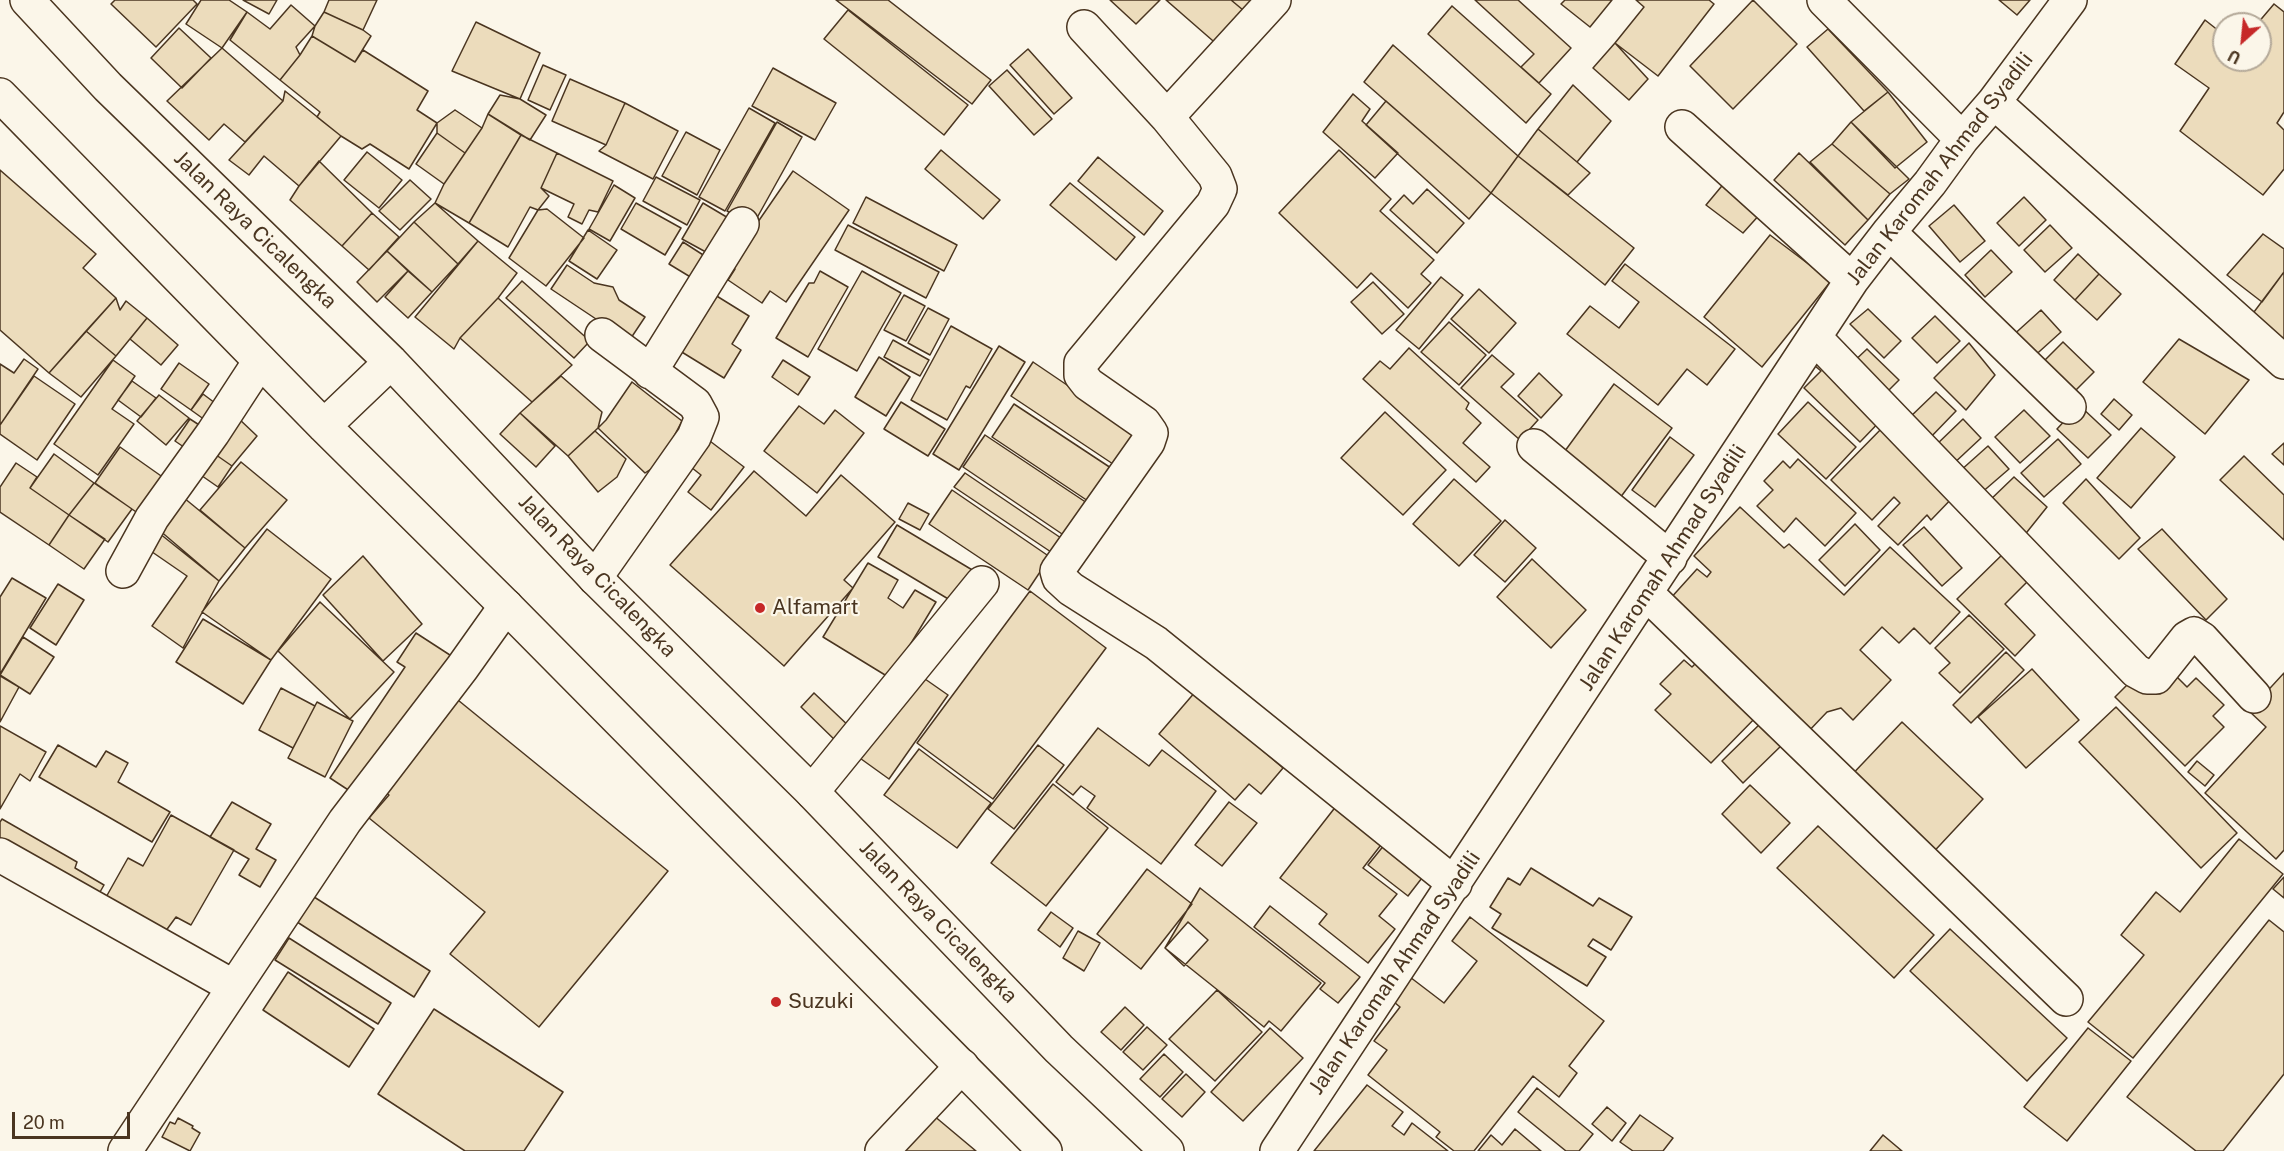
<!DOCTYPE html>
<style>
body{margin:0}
#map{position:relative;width:2284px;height:1151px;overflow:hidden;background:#fbf6e9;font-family:"Public Sans",sans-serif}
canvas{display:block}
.north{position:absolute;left:2212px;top:12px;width:60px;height:60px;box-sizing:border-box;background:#fbf6e9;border:2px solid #b4a999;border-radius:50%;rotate:207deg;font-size:16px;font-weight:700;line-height:24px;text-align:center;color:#4a3520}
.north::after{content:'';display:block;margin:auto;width:21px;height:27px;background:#c62828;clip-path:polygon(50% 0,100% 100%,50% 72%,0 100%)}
.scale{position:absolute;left:12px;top:1112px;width:118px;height:27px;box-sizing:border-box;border:3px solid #4a3520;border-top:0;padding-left:8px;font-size:18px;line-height:21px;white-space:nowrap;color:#4a3520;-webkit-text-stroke:4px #fbf6e9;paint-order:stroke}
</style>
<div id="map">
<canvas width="2284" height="1151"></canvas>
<div class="north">U</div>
<div class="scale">20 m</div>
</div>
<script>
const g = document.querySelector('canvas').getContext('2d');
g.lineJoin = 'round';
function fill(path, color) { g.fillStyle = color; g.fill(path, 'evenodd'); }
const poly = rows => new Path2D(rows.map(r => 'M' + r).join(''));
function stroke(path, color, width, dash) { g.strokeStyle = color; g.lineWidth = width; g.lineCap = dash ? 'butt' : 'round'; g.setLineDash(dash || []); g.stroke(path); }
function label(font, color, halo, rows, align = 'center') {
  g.font = font + ' "Public Sans",sans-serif'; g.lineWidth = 4.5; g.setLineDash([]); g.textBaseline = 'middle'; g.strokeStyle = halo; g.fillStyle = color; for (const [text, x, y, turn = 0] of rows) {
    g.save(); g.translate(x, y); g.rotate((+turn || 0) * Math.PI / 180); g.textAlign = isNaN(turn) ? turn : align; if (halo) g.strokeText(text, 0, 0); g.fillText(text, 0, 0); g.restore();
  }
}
const building = poly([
 [115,0,193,0,197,4,156,47,111,4,115,0],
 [201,0,229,0,247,12,222,48,186,24,201,0],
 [243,0,277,0,269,14,243,0],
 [329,0,377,0,363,30,324,12,329,0],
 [836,0,888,0,991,80,972,104,836,0],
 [1110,0,1160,0,1136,24,1110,0],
 [1166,0,1231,0,1249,15,1220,47,1166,0],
 [1231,0,1263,0,1249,15,1231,0],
 [1475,0,1518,0,1571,48,1539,83,1521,67,1534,54,1475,0],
 [1565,0,1612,0,1590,27,1561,4,1565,0],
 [1636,0,1709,0,1714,4,1658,76,1615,43,1644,7,1636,0],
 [1753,0,1797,44,1733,109,1690,66,1753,0],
 [1999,0,2030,0,2017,15,1999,0],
 [2274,4,2284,12,2284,112,2277,123,2284,130,2284,169,2263,195,2180,131,2209,88,2175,64,2205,20,2224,35,2224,60,2260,60,2260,24,2257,24,2274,4],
 [291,5,315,26,296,47,300,55,280,80,230,40,247,12,270,29,291,5],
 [1452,6,1551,94,1526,123,1428,34,1452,6],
 [848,10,968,105,944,135,824,39,848,10],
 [324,12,363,30,371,36,355,62,312,36,315,26,324,12],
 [476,22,540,53,520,99,452,71,476,22],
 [179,28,211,58,182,88,151,58,179,28],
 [1828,29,1888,92,1864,111,1807,47,1828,29],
 [312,36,355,62,363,50,428,91,417,110,437,123,409,169,370,144,362,149,341,136,317,117,320,112,280,80,300,55,312,36],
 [1615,43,1648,79,1629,100,1593,68,1615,43],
 [1393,45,1518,156,1491,193,1364,82,1393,45],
 [222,48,283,101,245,142,224,124,209,140,167,101,222,48],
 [1028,49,1072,98,1054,114,1010,65,1028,49],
 [543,65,566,75,550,110,528,100,543,65],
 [773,68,836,103,815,140,752,106,773,68],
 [1007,70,1052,119,1034,135,989,86,1007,70],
 [570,79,625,103,606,145,552,121,570,79],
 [1573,85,1611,121,1577,162,1538,129,1573,85],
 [285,91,341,136,299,186,264,156,249,175,229,160,283,101,285,91],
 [1888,92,1927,142,1895,168,1851,122,1888,92],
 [1353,94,1370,109,1362,121,1398,153,1375,178,1323,132,1353,94],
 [500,95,520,99,546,115,530,140,488,114,500,95],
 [1386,101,1491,193,1469,219,1366,125,1386,101],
 [625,103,678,131,653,179,599,151,606,145,625,103],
 [749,108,775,123,725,211,699,197,749,108],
 [455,110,482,128,465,153,437,133,437,123,455,110],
 [488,114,521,135,469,223,435,203,444,184,482,128,488,114],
 [777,122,802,137,753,225,727,211,777,122],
 [1851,122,1909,179,1890,194,1832,144,1851,122],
 [1538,129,1590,173,1568,195,1518,156,1538,129],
 [686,132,720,150,697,195,662,176,686,132],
 [437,133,465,153,444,184,416,164,437,133],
 [521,135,557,153,541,188,549,196,538,210,530,207,508,247,469,223,521,135],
 [1832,144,1890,194,1868,220,1810,162,1832,144],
 [941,150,1000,200,983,219,925,169,941,150],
 [1339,150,1391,199,1380,211,1434,260,1421,274,1431,283,1408,308,1371,273,1357,288,1279,213,1339,150],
 [367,152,402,180,379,208,344,180,367,152],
 [557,153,613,181,598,212,589,210,582,224,568,217,574,204,541,188,557,153],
 [1799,153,1868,220,1845,245,1774,180,1799,153],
 [1518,156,1634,248,1605,285,1491,193,1518,156],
 [1098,157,1163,211,1144,235,1078,181,1098,157],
 [319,161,372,213,342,246,290,200,299,186,319,161],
 [0,170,96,254,83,268,116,298,49,373,0,330,0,170],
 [793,171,849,210,786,302,770,291,762,303,728,280,735,269,729,264,793,171],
 [656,177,700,200,687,225,643,201,656,177],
 [410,180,431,199,400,230,379,211,410,180],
 [1726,181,1761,213,1743,233,1706,205,1726,181],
 [1070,183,1135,237,1116,260,1050,205,1070,183],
 [614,185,635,198,610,241,589,229,614,185],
 [1427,189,1464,223,1437,253,1390,210,1404,195,1413,204,1427,189],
 [866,197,957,245,944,271,853,223,866,197],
 [2024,197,2046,220,2019,246,1997,223,2024,197],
 [435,203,478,241,458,264,414,222,435,203],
 [636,203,681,228,665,255,621,229,636,203],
 [703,203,735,222,715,257,682,239,703,203],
 [1954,205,1985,241,1960,262,1929,226,1954,205],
 [547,209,584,238,546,286,509,258,538,210,547,209],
 [372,213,399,237,369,270,342,246,372,213],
 [414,222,458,264,432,292,387,251,414,222],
 [848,225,939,272,926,298,835,250,848,225],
 [2050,225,2072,248,2045,272,2024,250,2050,225],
 [588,230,617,250,597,279,569,261,588,230],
 [2263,234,2284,249,2284,272,2262,302,2227,275,2263,234],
 [1770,235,1831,281,1762,367,1704,317,1770,235],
 [478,241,517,273,498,298,460,338,454,349,415,317,478,241],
 [683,242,711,260,697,281,669,264,683,242],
 [1991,250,2012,272,1985,297,1965,275,1991,250],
 [387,251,408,271,377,302,357,282,387,251],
 [2078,254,2099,274,2075,300,2054,280,2078,254],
 [1625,264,1735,349,1707,385,1687,369,1658,405,1567,334,1590,306,1619,328,1639,302,1612,281,1625,264],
 [567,265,594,283,613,287,619,300,645,317,629,341,551,289,567,265],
 [408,271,432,292,408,318,385,297,408,271],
 [820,271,848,287,808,357,776,338,809,283,814,283,820,271],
 [862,271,901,293,857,371,818,349,862,271],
 [2284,272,2284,349,2248,320,2284,272],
 [2099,274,2121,294,2097,320,2075,300,2099,274],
 [1441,277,1463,295,1419,349,1396,330,1441,277],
 [522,281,590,341,574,358,506,298,522,281],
 [1373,282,1404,314,1382,334,1351,302,1373,282],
 [1479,289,1516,323,1489,353,1451,319,1479,289],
 [707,290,749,316,732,344,741,350,724,378,672,346,707,290],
 [904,295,925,306,906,341,884,330,904,295],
 [116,298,120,310,126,301,147,318,116,356,86,331,116,298],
 [498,298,572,365,532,402,460,338,498,298],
 [928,308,949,319,930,355,908,343,928,308],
 [1868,309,1901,341,1884,358,1850,324,1868,309],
 [2041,310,2061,332,2030,360,2010,338,2041,310],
 [1935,316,1960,341,1937,363,1912,338,1935,316],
 [147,318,178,345,161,365,130,339,147,318],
 [1449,322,1486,355,1459,385,1421,352,1449,322],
 [951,326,992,349,970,388,966,386,947,420,911,400,951,326],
 [86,331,116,356,81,397,49,373,86,331],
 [2179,339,2249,380,2205,434,2143,382,2179,339],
 [893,340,929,360,920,376,884,357,893,340],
 [2063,342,2094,372,2068,398,2038,367,2063,342],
 [1969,343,1995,375,1966,410,1934,378,1969,343],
 [999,346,1025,362,959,470,933,454,999,346],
 [1409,348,1469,403,1466,409,1481,423,1463,443,1490,467,1476,482,1363,379,1380,361,1390,369,1409,348],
 [1867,349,1899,380,1882,397,1850,365,1867,349],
 [1492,355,1514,374,1501,387,1538,420,1520,440,1461,388,1492,355],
 [1826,355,1887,414,1860,442,1804,388,1821,371,1815,366,1826,355],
 [879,357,910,377,886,416,855,397,879,357],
 [24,359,38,369,0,425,0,364,14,373,24,359],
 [113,360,135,376,112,409,134,424,98,475,54,444,113,360],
 [783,360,810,377,798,395,772,377,783,360],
 [1033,362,1138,433,1116,466,1011,396,1033,362],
 [179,363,209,384,191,410,161,389,179,363],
 [1539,373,1562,395,1541,418,1518,396,1539,373],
 [34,376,75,404,37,460,0,434,0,425,34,376],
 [561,376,602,412,598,428,568,456,520,413,561,376],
 [132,381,156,398,141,417,118,400,132,381],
 [632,382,682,421,660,463,645,473,598,428,606,420,632,382],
 [1614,384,1672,428,1620,498,1562,455,1614,384],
 [1936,392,1956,411,1927,441,1907,420,1936,392],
 [203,394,223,409,212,425,191,410,203,394],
 [159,395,189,418,166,445,137,421,159,395],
 [2114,399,2132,415,2119,430,2101,414,2114,399],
 [901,402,945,429,928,456,884,429,901,402],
 [1808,402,1856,447,1826,479,1778,434,1808,402],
 [1014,404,1114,470,1091,503,992,437,1014,404],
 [2079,405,2111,435,2088,458,2057,429,2079,405],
 [799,406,824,424,835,410,864,433,817,493,764,451,799,406],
 [2024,410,2050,436,2020,463,1995,437,2024,410],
 [1385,412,1446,470,1403,515,1341,458,1385,412],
 [520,413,555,446,536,467,500,434,520,413],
 [237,417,257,436,232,466,209,450,237,417],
 [190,419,210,432,194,454,175,441,190,419],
 [1963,419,1981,438,1951,466,1934,447,1963,419],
 [1887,423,1958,492,1931,520,1927,515,1898,545,1878,526,1900,503,1894,497,1872,520,1831,480,1887,423],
 [2141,428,2175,457,2131,508,2097,478,2141,428],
 [595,431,626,459,617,477,598,492,568,456,595,431],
 [702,435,744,467,711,510,688,492,701,475,682,460,702,435],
 [985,435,1090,505,1068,538,963,467,985,435],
 [1670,437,1694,455,1655,507,1632,490,1670,437],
 [2058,439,2081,464,2044,497,2021,473,2058,439],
 [2284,443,2284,465,2272,454,2284,443],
 [1988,446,2009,469,1980,494,1960,471,1988,446],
 [120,447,164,478,139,514,95,483,120,447],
 [209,450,232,466,218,487,195,471,209,450],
 [54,454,94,483,69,515,30,488,54,454],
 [2244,456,2284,495,2284,540,2220,480,2244,456],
 [1798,459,1856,513,1825,546,1796,518,1784,532,1757,506,1773,490,1764,481,1783,461,1790,468,1798,459],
 [241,462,287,500,245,548,200,510,241,462],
 [16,463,37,477,30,488,69,515,49,545,0,512,0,487,16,463],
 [754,471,806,516,841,475,895,522,844,580,853,588,784,666,670,565,754,471],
 [965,473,1061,538,1051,552,954,487,965,473],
 [2014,477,2047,507,2023,537,1987,503,2014,477],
 [1454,479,1501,521,1459,566,1413,524,1454,479],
 [2086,479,2140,538,2119,559,2063,503,2086,479],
 [94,483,132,509,108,542,69,515,94,483],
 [952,490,1050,557,1028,590,929,524,952,490],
 [178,493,245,548,219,581,152,524,178,493],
 [908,503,929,514,920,530,899,519,908,503],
 [1740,507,1784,548,1789,544,1844,595,1890,547,1960,612,1930,644,1914,628,1899,643,1882,627,1860,650,1891,680,1853,720,1841,708,1827,712,1806,734,1669,600,1697,569,1707,577,1711,572,1694,556,1740,507],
 [69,515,105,539,84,569,49,545,69,515],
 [1505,520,1536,548,1505,582,1474,555,1505,520],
 [1855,524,1880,550,1845,586,1819,560,1855,524],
 [897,525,974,571,955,603,878,557,897,525],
 [1924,527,1962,568,1942,586,1903,545,1924,527],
 [154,529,219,581,183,648,152,626,187,576,142,545,154,529],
 [267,529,331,579,271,660,202,612,267,529],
 [2162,529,2227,599,2206,620,2138,549,2162,529],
 [2009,548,2035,574,2005,604,2035,635,2015,656,1957,599,2009,548],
 [363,556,422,624,383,661,323,595,363,556],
 [1532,559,1586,610,1551,648,1497,597,1532,559],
 [868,563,898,580,888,598,903,608,915,590,936,602,890,678,823,637,868,563],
 [12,578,46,598,0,674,0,597,12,578],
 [58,584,84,600,56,645,30,628,58,584],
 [1030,591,1106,648,993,799,917,743,1030,591],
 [320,602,394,672,350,719,278,651,320,602],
 [1969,615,2004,649,1960,693,1939,673,1950,663,1935,648,1969,615],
 [203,619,271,660,243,704,176,662,203,619],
 [416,633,453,657,359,797,330,778,405,667,397,662,416,633],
 [23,637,54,657,30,694,0,675,23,637],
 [2006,652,2024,670,1971,723,1953,705,2006,652],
 [1704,655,1762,711,1711,763,1655,710,1671,694,1660,684,1684,660,1692,667,1704,655],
 [2032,669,2079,720,2026,768,1978,717,2032,669],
 [915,672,948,695,889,779,857,756,915,672],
 [2172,672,2187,687,2196,678,2224,705,2213,716,2224,727,2185,766,2115,697,2137,675,2172,672],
 [2284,673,2284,850,2276,859,2205,793,2266,727,2249,711,2284,673],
 [0,676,19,687,0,722,0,676],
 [1202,684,1268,741,1261,749,1283,768,1261,794,1249,784,1235,800,1159,734,1202,684],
 [281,688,315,706,293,748,259,730,281,688],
 [814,693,852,729,839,744,801,707,814,693],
 [453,696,668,871,539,1027,450,954,485,912,369,818,389,795,378,787,453,696],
 [317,702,353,721,325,777,288,758,317,702],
 [2116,707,2237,833,2201,868,2079,742,2116,707],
 [1763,721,1784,743,1743,783,1722,761,1763,721],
 [1902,722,1983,799,1926,860,1845,782,1902,722],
 [0,726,46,752,30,781,20,774,0,809,0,726],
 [1098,728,1149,766,1162,750,1216,791,1161,864,1087,808,1095,796,1081,786,1073,795,1056,782,1098,728],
 [58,745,96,767,106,751,128,763,118,782,170,812,152,842,39,777,58,745],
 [1038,745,1064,765,1014,829,988,809,1038,745],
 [919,749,991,803,957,848,884,795,919,749],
 [2197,761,2214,775,2205,786,2188,772,2197,761],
 [1053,784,1108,828,1046,906,991,863,1053,784],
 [1750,785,1790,823,1761,853,1722,814,1750,785],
 [232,802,271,824,256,849,276,860,260,887,239,875,249,859,210,837,232,802],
 [1229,802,1257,823,1222,866,1195,845,1229,802],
 [1337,805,1384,841,1363,868,1397,894,1379,916,1395,929,1368,963,1319,924,1327,914,1280,878,1337,805],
 [171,815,234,850,191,925,176,917,165,932,105,899,128,858,143,866,171,815],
 [2,819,77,862,75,868,104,885,92,906,0,853,0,822,2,819],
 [1818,826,1934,935,1894,978,1777,868,1818,826],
 [2239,839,2283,874,2133,1058,2088,1022,2144,955,2121,935,2156,892,2180,912,2239,839],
 [1385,844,1425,874,1408,896,1368,865,1385,844],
 [1531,868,1593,906,1599,898,1632,917,1611,950,1593,939,1588,946,1606,957,1587,986,1492,928,1501,914,1490,907,1508,878,1520,885,1531,868],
 [1147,869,1192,904,1141,969,1097,934,1147,869],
 [2284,877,2284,898,2273,889,2284,877],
 [1200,888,1321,983,1281,1031,1269,1021,1264,1027,1165,948,1200,888],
 [311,895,430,971,414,997,294,920,311,895],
 [1270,906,1360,977,1338,1003,1320,989,1325,983,1254,927,1270,906],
 [1051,912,1073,928,1060,947,1038,930,1051,912],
 [1470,917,1604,1021,1569,1066,1577,1073,1559,1097,1533,1076,1474,1151,1454,1151,1436,1137,1440,1132,1368,1075,1387,1050,1374,1041,1400,1007,1388,997,1406,974,1444,1003,1477,961,1452,941,1470,917],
 [2269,920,2284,932,2284,1074,2223,1151,2196,1151,2127,1097,2269,920],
 [1188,922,1208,940,1184,966,1165,948,1188,922],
 [1950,929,2067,1038,2027,1081,1910,971,1950,929],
 [1078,931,1100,943,1084,971,1063,958,1078,931],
 [289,938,391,1003,378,1024,275,960,289,938],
 [288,972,374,1029,349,1067,263,1010,288,972],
 [1217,990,1262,1032,1215,1081,1169,1039,1217,990],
 [1125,1007,1144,1025,1121,1050,1101,1032,1125,1007],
 [434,1009,563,1092,524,1151,465,1151,378,1094,434,1009],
 [1147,1027,1167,1045,1143,1070,1123,1052,1147,1027],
 [1270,1028,1303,1058,1243,1121,1211,1092,1270,1028],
 [2088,1028,2131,1061,2067,1141,2024,1107,2088,1028],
 [1164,1054,1183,1072,1160,1097,1140,1079,1164,1054],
 [1186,1074,1205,1092,1182,1117,1162,1099,1186,1074],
 [1367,1085,1403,1112,1392,1126,1404,1135,1412,1123,1448,1151,1314,1151,1367,1085],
 [1537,1088,1593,1134,1579,1151,1566,1151,1518,1112,1537,1088],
 [1607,1107,1626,1123,1612,1141,1592,1124,1607,1107],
 [933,1115,976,1151,902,1151,933,1115],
 [1640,1115,1673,1138,1663,1151,1633,1151,1620,1142,1640,1115],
 [178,1118,193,1126,192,1128,200,1133,190,1151,162,1137,170,1122,175,1124,178,1118],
 [1515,1129,1541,1151,1478,1151,1491,1135,1502,1145,1515,1129],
 [1883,1135,1902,1151,1870,1151,1883,1135]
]);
const minor = poly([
 [1824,0,1962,139],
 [1084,27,1167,117,1215,176,1220,189,1213,204,1081,363,1081,375,1088,384,1144,423,1151,433,1148,442,1057,571,1059,578,1071,589,1156,643,1455,884],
 [1994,102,2284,362],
 [1167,117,1274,0],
 [1682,127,1852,280],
 [1889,232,2069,407],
 [1815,338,2136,671,2147,677,2156,677,2187,638,2194,634,2202,639,2254,696],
 [650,372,742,224],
 [1534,446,1670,558],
 [123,571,152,518,213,433,260,361],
 [595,578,694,437,702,417,695,404,602,335],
 [1646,593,2066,999],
 [812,792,982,583],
 [0,855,234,987],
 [125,1151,345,821,462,668,506,606],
 [882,1151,962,1066],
 [1277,1151,1852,280,1889,232,1930,183,1962,139,1994,102,2070,0]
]);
const trunk = poly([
 [27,0,108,87,391,362,595,578,812,792,1059,1049,1167,1151],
 [0,95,324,426,506,606,1045,1151],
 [324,426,391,362]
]);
const markers = [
 [760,608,6,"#c62828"],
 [776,1002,6,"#c62828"]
];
const streetNames = [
 ["Jalan Karomah Ahmad Syadili",1940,169,-52],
 ["Jalan Raya Cicalengka",255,230,44],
 ["Jalan Karomah Ahmad Syadili",1663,568,-57],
 ["Jalan Raya Cicalengka",597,576,46],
 ["Jalan Raya Cicalengka",938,922,46],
 ["Jalan Karomah Ahmad Syadili",1395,973,-56]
];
const poiNames = [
 ["Alfamart",772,608],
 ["Suzuki",788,1002]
];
fill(building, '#ecdcbc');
stroke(building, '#4a3520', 1.5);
stroke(minor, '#4a3520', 36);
stroke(trunk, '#4a3520', 36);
stroke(minor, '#fbf6e9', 33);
stroke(trunk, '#fbf6e9', 33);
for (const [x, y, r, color] of markers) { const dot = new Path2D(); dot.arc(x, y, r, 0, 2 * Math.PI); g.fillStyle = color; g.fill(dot); stroke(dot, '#fbf6e9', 2); }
label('21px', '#4a3520', '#fbf6e9', streetNames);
label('21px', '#4a3520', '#fbf6e9', poiNames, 'left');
</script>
